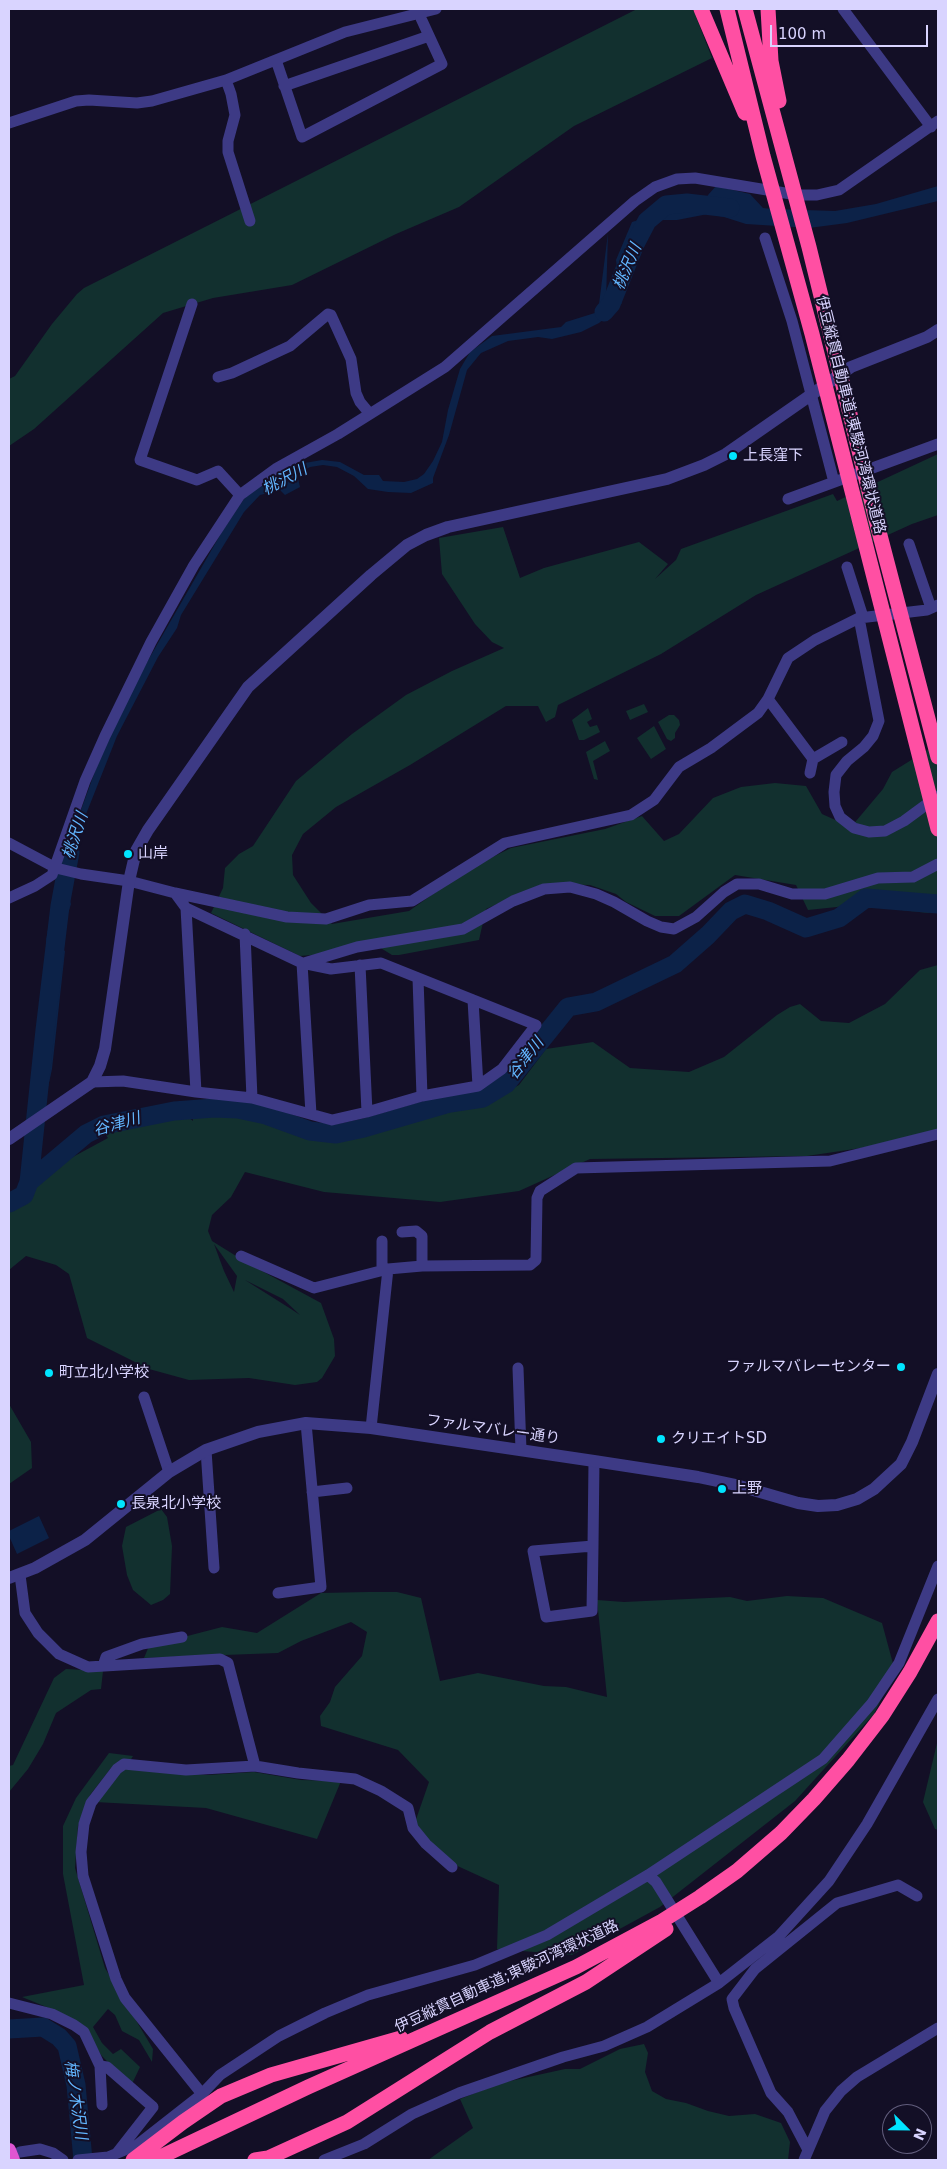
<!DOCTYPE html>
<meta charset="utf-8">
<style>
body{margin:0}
#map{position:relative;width:947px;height:2169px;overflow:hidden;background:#130f26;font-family:"DejaVu Sans",sans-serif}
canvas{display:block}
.frame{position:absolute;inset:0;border:10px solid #d9d4ff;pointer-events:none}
.north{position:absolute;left:882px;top:2104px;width:50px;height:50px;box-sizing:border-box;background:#130f26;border:1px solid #625e7d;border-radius:50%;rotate:113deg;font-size:14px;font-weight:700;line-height:20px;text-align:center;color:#d9d4ff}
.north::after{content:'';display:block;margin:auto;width:18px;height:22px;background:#00e5ff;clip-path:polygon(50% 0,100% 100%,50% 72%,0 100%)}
.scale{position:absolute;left:770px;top:25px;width:158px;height:22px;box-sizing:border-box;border:2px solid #d9d4ff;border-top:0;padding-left:6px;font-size:15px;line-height:18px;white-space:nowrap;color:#d9d4ff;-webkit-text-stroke:4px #130f26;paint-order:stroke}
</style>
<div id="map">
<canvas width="947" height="2169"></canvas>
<div class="frame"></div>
<div class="north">N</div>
<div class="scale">100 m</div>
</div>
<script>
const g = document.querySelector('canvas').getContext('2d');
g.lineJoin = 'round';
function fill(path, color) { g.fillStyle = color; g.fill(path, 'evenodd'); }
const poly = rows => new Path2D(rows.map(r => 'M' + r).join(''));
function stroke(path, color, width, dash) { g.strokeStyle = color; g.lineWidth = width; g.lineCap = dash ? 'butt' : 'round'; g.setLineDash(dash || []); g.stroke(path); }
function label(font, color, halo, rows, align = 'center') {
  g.font = font + ' "DejaVu Sans","Noto Sans JP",sans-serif'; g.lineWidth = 4; g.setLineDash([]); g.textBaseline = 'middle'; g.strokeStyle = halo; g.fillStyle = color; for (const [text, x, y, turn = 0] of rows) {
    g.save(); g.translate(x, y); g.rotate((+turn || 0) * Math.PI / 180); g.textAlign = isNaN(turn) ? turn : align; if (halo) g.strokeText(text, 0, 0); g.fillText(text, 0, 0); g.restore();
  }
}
const green = poly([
 [637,9,693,9,712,58,574,126,459,207,396,234,292,285,213,298,163,313,34,429,9,446,9,379,15,376,52,324,77,294,84,288],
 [938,454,938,515,912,524,756,595,661,654,558,705,555,717,546,722,538,706,506,706,410,765,336,807,303,834,292,855,293,875,311,903,332,924,409,911,470,868,511,848,605,829,642,816,664,841,679,834,713,798,741,787,775,783,806,786,822,814,851,827,883,789,892,772,937,744,938,739,938,911,928,913,856,905,808,910,796,885,735,875,679,916,655,916,626,902,616,894,590,885,542,884,486,909,479,940,399,955,392,955,371,942,323,954,300,956,211,913,223,888,225,868,239,854,253,846,296,781,352,734,406,695,452,671,504,648,492,642,475,624,442,574,439,538,503,527,520,578,544,568,639,542,668,564,655,579,676,560,681,549,833,494,837,501],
 [644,704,648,712,630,720,626,711],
 [588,708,592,719,587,722,590,727,597,725,600,732,584,740,579,740,572,720],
 [669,715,674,715,679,720,680,725,675,733,675,738,671,741,667,739,658,722],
 [654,726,666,749,651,759,637,738],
 [605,741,610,751,593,761,598,780,594,779,586,752],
 [938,965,938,1130,888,1144,807,1156,590,1159,519,1191,440,1202,324,1192,245,1172,231,1197,212,1215,208,1231,212,1241,249,1264,321,1303,334,1339,335,1356,322,1378,317,1382,295,1385,249,1378,189,1380,149,1369,87,1338,69,1274,56,1265,26,1256,9,1270,9,1209,16,1208,45,1172,108,1138,105,1134,147,1123,188,1117,193,1121,193,1119,204,1114,243,1110,329,1140,486,1102,519,1085,546,1049,593,1042,630,1068,689,1072,724,1057,777,1015,790,1007,800,1004,821,1021,849,1023,885,1004,920,970],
 [214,1244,237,1276,234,1292,224,1271],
 [245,1280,283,1299,300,1315,291,1309],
 [9,1404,31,1442,32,1468,9,1484],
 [161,1509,167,1517,172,1546,170,1594,163,1600,151,1605,133,1590,127,1575,122,1546,126,1527],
 [368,1592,397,1592,421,1598,440,1681,478,1673,544,1686,566,1687,607,1697,597,1600,624,1602,730,1597,747,1601,787,1596,823,1598,882,1623,895,1671,874,1714,795,1801,660,1907,572,1955,497,1949,499,1885,451,1863,413,1828,429,1782,398,1750,321,1726,320,1716,330,1702,335,1687,362,1656,367,1632,351,1622,301,1641,278,1653,144,1658,149,1646,222,1627,257,1633,321,1593],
 [66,1669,103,1671,101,1689,91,1690,56,1713,43,1744,28,1769,9,1792,9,1766,13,1765,54,1678],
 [938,1739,938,1830,935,1829,923,1802],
 [109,1753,133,1756,130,1761,111,1768,90,1795,78,1826,75,1868,105,1968,153,2049,152,2062,139,2040,122,2031,115,2015,108,2009,93,2027,102,2043,113,2054,121,2049,140,2067,131,2086,101,2055,83,2026,61,2013,22,1997,84,1985,63,1874,63,1826,76,1798],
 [126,1768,207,1775,254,1772,301,1780,341,1781,317,1839,206,1808,95,1802,102,1790],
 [644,2044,648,2053,645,2072,652,2091,666,2099,686,2103,708,2111,729,2116,755,2114,781,2123,790,2142,788,2160,428,2160,473,2128,460,2099,501,2083,565,2069,580,2069,620,2049]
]);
const water = poly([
 [716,186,750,194,763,208,772,209,835,211,876,204,938,186,938,201,847,223,809,228,746,224,724,217,708,214,677,220,654,220,641,226,632,251,621,271,616,290,622,303,599,323,581,332,552,339,538,337,508,341,481,353,467,370,449,435,433,478,433,483,411,493,388,492,368,489,354,476,337,467,323,465,310,467,297,474,300,487,285,495,280,490,260,495,244,512,181,615,177,628,158,657,117,736,77,837,58,894,52,935,62,920,70,901,71,904,59,943,59,947,65,951,52,1069,44,1106,41,1107,48,1075,54,1008,47,984,46,941,55,888,71,837,104,747,135,683,223,530,246,496,268,479,293,465,322,460,340,462,364,475,379,475,383,481,404,482,417,479,424,474,433,461,442,442,448,410,460,369,470,352,492,336,561,327,566,322,598,312,608,233,606,301,618,274,616,260,632,222,658,214,704,207,708,195],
 [39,1516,49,1538,17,1554,9,1536,9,1531]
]);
const river = poly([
 [604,312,611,304,635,244,647,221,666,205,687,203,730,208],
 [29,1182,86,1134,104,1125,174,1111,214,1108,238,1109,266,1115,310,1131,336,1134,364,1128,450,1103,483,1098,506,1084,568,1007,596,1002,675,964,708,935,731,911,745,904,768,911,806,928,839,918,866,898,938,904],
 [9,1203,24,1195,29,1182,45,1030,60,906,70,852],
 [9,2029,43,2027,59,2037,67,2046,76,2085,83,2160]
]);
const minor = poly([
 [843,9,931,127],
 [276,60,302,137,442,64,419,14],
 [226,80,231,94,235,115,228,141,228,152,250,221],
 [284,86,429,36],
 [9,123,76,101,89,100,137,103,152,101,226,80,345,32,436,9],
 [765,238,792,321,834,482],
 [192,304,140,460,197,480,218,471,240,495],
 [218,377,232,373,290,346,328,314,331,315,351,359,356,393,360,402,370,414],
 [788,499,938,444],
 [909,544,931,608],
 [847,567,863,617],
 [859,618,879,721,873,736,864,747,847,761,836,775,834,792,835,806,840,817,854,828,869,832,885,831,904,821,938,796],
 [768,699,813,759,842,742],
 [810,773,813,759],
 [9,843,56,868,81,874,129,881,175,893,186,908,302,963,331,969,381,963,536,1025,502,1069,478,1086,422,1096,367,1112,332,1120,252,1098,196,1092,123,1081,92,1082],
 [175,893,287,917,326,919,369,905,412,901,505,843,631,815,654,800,679,767,711,748,758,713,768,699,788,658,815,640,859,618,927,610,938,605],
 [9,898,35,886,52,875,85,781,105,736,151,642,194,565,240,495,277,468,338,434,445,367,635,201,655,187,677,179,695,178,797,195,817,195,839,190,938,121],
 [186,908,196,1092],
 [245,934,252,1098],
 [302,963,311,1114],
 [304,963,357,947,463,929,513,901,544,889,570,887,596,894,614,902,647,921,661,927,674,929,696,917,724,892,737,884,759,884,792,894,825,894,878,878,913,877,938,864],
 [360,965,367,1112],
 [418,978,422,1096],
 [473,1000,478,1086],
 [402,1232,416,1231,422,1236,422,1266],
 [241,1256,314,1288,388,1269],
 [382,1270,382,1241],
 [518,1368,521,1450],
 [144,1397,169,1472],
 [371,1428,388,1269,422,1266,530,1265,536,1260,537,1198,540,1191,576,1168,830,1161,938,1134],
 [206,1450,214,1568],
 [312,1492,347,1488],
 [593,1546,533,1551,546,1617,592,1611,593,1546,594,1461],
 [20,1575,25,1613,38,1633,59,1654,88,1667,220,1659,228,1663,255,1766],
 [278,1593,321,1587,306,1423],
 [103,1666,106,1657,142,1644,182,1637],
 [648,1875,656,1882,719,1983],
 [9,2003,52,2014,74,2025,84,2032,100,2066,107,2067,153,2107,117,2153],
 [100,2066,102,2105],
 [202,2094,125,1998,116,1979,83,1876,81,1852,84,1824,91,1803,117,1769,124,1764,186,1770,255,1766,298,1773,355,1779,381,1791,408,1808,413,1828,426,1844,452,1867],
 [808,2150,788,2112,771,2093,734,2008,732,1999,755,1969,837,1903,898,1885,917,1896],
 [20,2152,40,2149,53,2153,63,2160],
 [78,2160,108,2157],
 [107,2160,108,2157,137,2145,202,2094,220,2075,279,2036,325,2013,368,1995,475,1965,547,1935,648,1875,823,1759,872,1703,899,1663,938,1566],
 [324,2160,364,2144,412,2114,459,2093,563,2057,604,2046,647,2027,719,1983,779,1936,829,1881,867,1824,938,1699],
 [804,2160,825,2111,841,2091,857,2077,938,2028]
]);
const tertiary = poly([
 [9,1139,92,1082,100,1066,105,1049,129,881,136,851,148,830,248,687,371,575,407,545,426,535,448,527,667,479,704,465,726,454,851,367,927,337,938,330],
 [9,1578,35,1568,85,1540,169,1472,206,1450,258,1432,306,1423,371,1428,594,1461,698,1477,736,1485,798,1503,818,1506,837,1505,857,1499,874,1489,901,1464,912,1442,938,1374]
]);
const trunk = poly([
 [9,2150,13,2160]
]);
const motorway = poly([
 [701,9,745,113],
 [727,9,763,156,812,334,938,829],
 [745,9,809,247,876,520,938,757],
 [768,9,771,61,779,101],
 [133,2160,183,2122,221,2096,271,2075,401,2038],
 [154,2160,308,2087,576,1967,662,1921,700,1897,737,1871,781,1833,814,1799,848,1760,882,1716,910,1672,938,1621],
 [255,2160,268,2158,347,2122,490,2032,586,1982,666,1929]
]);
const markers = [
 [733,456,5,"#00e5ff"],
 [128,854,5,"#00e5ff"],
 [901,1367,5,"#00e5ff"],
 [49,1373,5,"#00e5ff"],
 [661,1439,5,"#00e5ff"],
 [722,1489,5,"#00e5ff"],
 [121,1504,5,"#00e5ff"]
];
const streetNames = [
 ["伊豆縦貫自動車道;東駿河湾環状道路",850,415,76],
 ["ファルマバレー通り",493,1430,8],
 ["伊豆縦貫自動車道;東駿河湾環状道路",507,1977,-25]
];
const poiNames = [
 ["上長窪下",743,456],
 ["山岸",138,854],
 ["ファルマバレーセンター",891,1367,"right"],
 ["町立北小学校",59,1373],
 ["クリエイトSD",671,1439],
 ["上野",732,1489],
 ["長泉北小学校",131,1504]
];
const waterNames = [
 ["桃沢川",628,267,-67],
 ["桃沢川",285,480,-28],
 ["桃沢川",76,836,-72],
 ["谷津川",526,1059,-52],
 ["谷津川",117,1125,-16],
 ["梅ノ木沢川",75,2100,82]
];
fill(green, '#12302f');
fill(water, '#0c2248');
stroke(river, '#0c2248', 19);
stroke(minor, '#3d3a85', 11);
stroke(tertiary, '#3d3a85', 12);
stroke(trunk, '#e055d1', 14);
stroke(motorway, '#ff4fa3', 15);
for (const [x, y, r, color] of markers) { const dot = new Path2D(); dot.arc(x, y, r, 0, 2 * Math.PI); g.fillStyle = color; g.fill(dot); stroke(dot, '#130f26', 2); }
label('15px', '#d9d4ff', '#130f26', streetNames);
label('15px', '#d9d4ff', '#130f26', poiNames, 'left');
label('italic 16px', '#62b6ff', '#130f26', waterNames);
</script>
